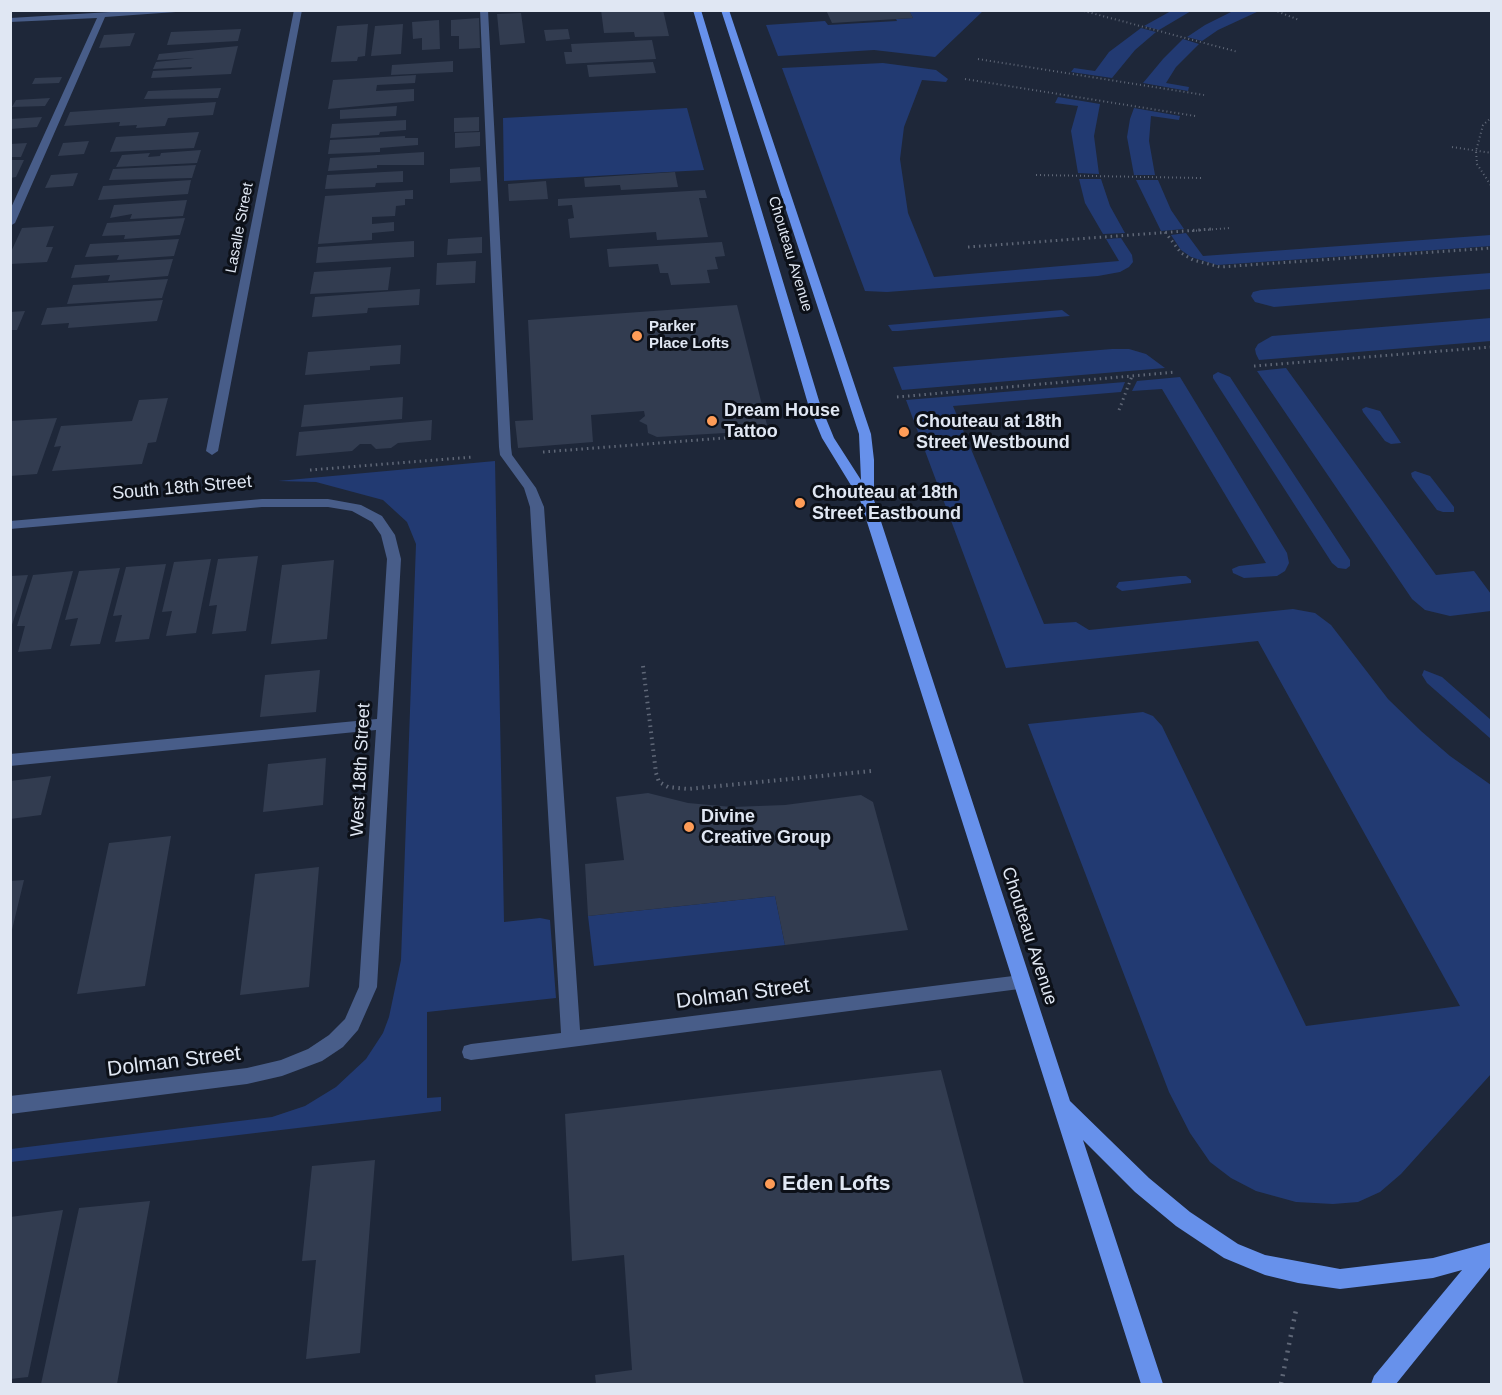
<!DOCTYPE html>
<style>
body{margin:0}
#map{position:relative;width:1502px;height:1395px;overflow:hidden;background:#1e2739;font-family:Helvetica,sans-serif}
canvas{display:block}
.frame{position:absolute;inset:0;border:12px solid #e0e7f3;pointer-events:none}
</style>
<div id="map">
<canvas width="1502" height="1395"></canvas>
<div class="frame"></div>
</div>
<script>
const g = document.querySelector('canvas').getContext('2d');
g.lineJoin = 'round';
function fill(path, color) { g.fillStyle = color; g.fill(path, 'evenodd'); }
const poly = rows => new Path2D(rows.map(r => 'M' + r).join(''));
function stroke(path, color, width, dash) { g.strokeStyle = color; g.lineWidth = width; g.lineCap = dash ? 'butt' : 'round'; g.setLineDash(dash || []); g.stroke(path); }
function label(font, color, halo, rows, align = 'center') {
  g.font = font + ' Helvetica,sans-serif'; g.lineWidth = 6; g.setLineDash([]); g.textBaseline = 'middle'; g.strokeStyle = halo; g.fillStyle = color; for (const [text, x, y, turn = 0] of rows) {
    g.save(); g.translate(x, y); g.rotate((+turn || 0) * Math.PI / 180); g.textAlign = isNaN(turn) ? turn : align; if (halo) g.strokeText(text, 0, 0); g.fillText(text, 0, 0); g.restore();
  }
}
const green = poly([
 [1235,10,1259,11,1218,30,1202,41,1187,37,1205,25],
 [909,11,983,11,935,57,874,50,778,56,766,25,825,21,828,25,897,21,896,19,913,18],
 [1171,11,1191,11,1159,30,1144,26],
 [1141,28,1156,32,1135,50,1112,78,1071,72,1074,68,1095,71,1109,52],
 [1183,39,1199,44,1176,67,1166,83,1189,87,1188,91,1143,83,1163,59],
 [883,63,936,70,948,79,946,82,922,80,904,127,900,159,908,213,934,277,1119,261,1106,239,1121,238,1132,255,1133,262,1129,267,1120,272,1098,276,887,292,865,291,782,68],
 [1058,97,1100,104,1094,136,1099,174,1078,173,1071,131,1078,106,1055,103],
 [687,108,704,170,504,181,503,118],
 [1134,108,1180,116,1179,120,1151,116,1149,141,1155,175,1134,175,1127,137,1130,119],
 [1079,179,1101,179,1110,206,1125,233,1103,234,1085,203],
 [1136,180,1158,180,1171,210,1184,229,1161,231],
 [1186,233,1203,256,1491,235,1492,246,1217,265,1191,257,1181,250,1171,235],
 [1491,273,1491,289,1274,307,1255,302,1251,296,1253,292,1261,290],
 [1062,310,1070,316,898,331,892,331,888,325],
 [1491,318,1491,341,1259,360,1256,354,1255,349,1258,344,1272,336],
 [1112,349,1129,349,1146,354,1165,368,902,390,893,367],
 [1286,368,1436,575,1474,571,1491,594,1491,611,1450,616,1425,610,1412,599,1257,371],
 [1218,372,1230,377,1350,560,1350,566,1346,569,1338,568,1332,563,1213,378,1213,375],
 [1180,377,1287,553,1289,563,1285,571,1277,576,1244,578,1233,573,1232,569,1239,566,1266,563,1162,389,1132,391,1137,381],
 [1125,382,1121,392,953,406,1044,624,1076,622,1089,630,1293,609,1315,613,1331,625,1388,699,1421,731,1450,756,1491,785,1491,1074,1401,1174,1380,1192,1358,1202,1333,1204,1296,1202,1256,1191,1231,1178,1210,1162,1190,1133,1169,1092,1028,724,1143,712,1153,716,1162,726,1306,1026,1460,1006,1258,641,1006,668,906,400],
 [1366,407,1380,411,1401,443,1391,444,1385,441,1363,412,1362,409],
 [495,461,504,922,540,918,550,920,556,998,427,1012,427,1098,441,1097,441,1111,11,1162,11,1149,272,1117,305,1106,336,1087,366,1059,383,1033,389,1017,401,960,416,544,407,522,383,500,316,482,278,481],
 [1415,471,1430,476,1454,507,1454,512,1443,512,1437,510,1412,477,1411,473],
 [1180,576,1186,576,1191,580,1191,583,1122,591,1116,587,1119,582],
 [1424,670,1442,677,1491,720,1491,739,1427,683,1422,675],
 [775,896,785,945,594,966,588,916]
]);
const building = poly([
 [601,10,663,10,669,36,635,37,634,32,604,33],
 [826,10,909,10,913,18,832,23],
 [521,13,525,43,500,45,497,14],
 [479,18,480,48,459,49,459,36,451,36,451,20],
 [439,20,440,49,422,50,422,38,413,39,412,22],
 [368,24,365,56,358,57,357,61,331,62,337,26],
 [403,24,401,54,371,56,375,26],
 [241,29,238,41,167,45,171,32],
 [568,29,570,39,546,41,544,30],
 [135,33,130,46,99,48,104,35],
 [652,40,656,59,566,64,564,52,572,52,571,44],
 [238,46,231,74,151,78,153,71,191,69,192,67,153,69,156,62,194,58,157,60,159,54],
 [453,61,453,72,391,75,392,65],
 [653,62,656,73,589,77,587,65],
 [416,75,415,83,377,85,376,91,414,89,414,101,328,109,333,80],
 [62,77,59,83,32,84,35,78],
 [221,88,218,98,144,99,148,91],
 [50,98,45,106,12,107,16,100],
 [216,102,213,115,168,118,165,126,136,128,137,125,119,126,120,122,64,126,70,112],
 [397,106,396,116,340,119,340,110],
 [42,117,37,127,10,129,10,119],
 [479,117,479,131,454,132,454,118],
 [406,120,406,130,380,132,379,135,330,138,332,124],
 [199,132,194,148,110,152,116,137],
 [480,132,480,146,455,148,455,133],
 [405,136,405,138,418,138,418,145,380,148,380,152,328,154,330,140],
 [89,141,84,154,58,156,63,143],
 [27,143,21,157,10,157,10,144],
 [201,150,197,163,116,167,122,155,150,153,148,157,160,156,161,153],
 [424,152,424,165,377,165,377,168,328,171,330,158],
 [10,160,24,160,16,177,10,178],
 [196,165,192,178,109,180,113,169],
 [480,167,481,181,450,183,450,169],
 [403,171,403,182,376,183,375,187,325,189,327,175],
 [675,172,678,187,621,190,620,185,585,187,584,178],
 [78,173,73,186,45,188,51,175],
 [191,180,188,194,98,200,103,186],
 [546,181,548,199,509,201,508,184],
 [413,190,413,199,405,199,405,205,396,206,395,216,372,217,372,224,394,222,394,231,372,233,372,240,318,244,325,196],
 [705,190,707,198,699,198,708,237,657,240,656,232,570,238,568,219,574,218,572,205,558,206,558,199],
 [187,200,183,216,130,219,132,214,110,218,114,205],
 [185,218,180,235,124,239,125,235,102,236,107,223],
 [54,226,46,247,53,247,47,262,10,264,10,254,22,228],
 [482,237,482,253,447,255,448,239],
 [179,239,174,256,117,260,119,255,85,257,90,244],
 [414,241,414,257,316,263,318,247],
 [722,242,725,256,715,257,718,269,707,270,710,283,671,285,668,273,660,273,658,264,609,267,607,249],
 [173,259,168,276,108,281,110,275,71,278,75,265],
 [476,261,475,283,436,285,437,263],
 [391,267,388,290,310,294,314,272],
 [168,279,162,298,67,304,73,285],
 [420,289,419,305,368,308,367,313,312,317,315,297],
 [163,300,157,321,68,328,69,323,41,325,47,308],
 [737,305,767,425,759,431,657,437,648,433,647,425,639,421,645,416,644,411,591,415,593,442,518,448,515,421,533,420,528,320],
 [25,311,17,330,10,330,10,312],
 [401,345,400,364,370,366,370,370,305,375,308,352],
 [403,397,402,419,301,427,304,405],
 [168,398,156,442,148,443,142,464,52,471,61,446,54,447,61,426,132,421,139,400],
 [57,418,37,474,10,476,10,421],
 [432,420,431,440,398,443,391,448,376,449,371,444,360,444,352,451,296,456,299,432],
 [258,556,246,631,212,634,217,605,209,606,218,559],
 [211,559,196,633,166,636,172,611,162,612,174,562],
 [334,560,327,639,271,644,282,565],
 [166,564,149,639,115,642,122,615,113,616,126,567],
 [120,568,100,644,70,646,78,618,65,620,79,571],
 [73,571,51,649,18,652,25,626,17,626,33,575],
 [28,575,11,628,10,627,10,576],
 [320,670,316,712,260,717,265,675],
 [326,758,323,805,263,812,268,764],
 [51,776,41,815,10,819,10,781],
 [648,793,688,803,732,807,785,805,861,795,873,802,908,930,785,945,775,896,588,916,585,864,624,860,616,797],
 [171,836,145,986,77,994,109,843],
 [319,867,309,987,240,995,255,874],
 [24,880,11,934,10,934,10,881],
 [941,1070,1024,1384,596,1384,595,1375,632,1370,624,1255,572,1261,565,1114],
 [375,1160,360,1353,306,1359,316,1260,302,1261,312,1166],
 [150,1201,117,1384,41,1384,79,1208],
 [63,1210,28,1377,10,1379,10,1217]
]);
const pathFar3 = poly([
 [1080,10,1238,52],
 [1274,10,1299,20],
 [978,59,1204,95],
 [965,79,1195,116],
 [1492,117,1483,125,1476,151,1477,164,1492,187],
 [1452,147,1492,153],
 [1036,175,1201,178],
 [1192,231,1230,228]
]);
const pathFar2 = poly([
 [1165,232,1181,253,1193,260,1220,267,1492,248],
 [968,247,1212,229],
 [1254,366,1492,347],
 [897,397,1176,372],
 [1119,410,1132,376],
 [543,452,776,434],
 [310,470,473,457]
]);
const pathFar1 = poly([
 [643,666,656,773,659,782,668,787,688,789,872,771]
]);
const path = poly([
 [1281,1384,1296,1310]
]);
const minor = poly([
 [144,10,204,10,105,17,15,223,10,226,10,210,97,18,10,22,10,18,144,10],
 [294,10,302,10,218,451,212,455,206,451,294,10],
 [480,10,488,10,511,447,512,455,536,488,544,507,580,1030,1021,975,1027,978,1030,983,1027,988,471,1060,464,1058,462,1052,464,1046,471,1044,561,1033,530,507,524,488,500,455,499,447,480,10],
 [262,499,328,499,361,505,382,516,395,535,401,559,377,987,358,1030,343,1047,322,1061,282,1076,247,1084,10,1114,10,1096,247,1068,281,1060,308,1049,329,1035,345,1019,359,987,376,730,10,766,10,754,377,719,387,559,381,535,372,522,352,511,328,507,262,507,10,529,10,521,262,499]
]);
const major = poly([
 [693,10,701,10,820,404,834,438,861,480,859,434,721,10,729,10,871,434,874,460,874,500,1070,1101,1149,1178,1190,1212,1238,1244,1265,1255,1340,1269,1433,1258,1492,1242,1492,1265,1396,1384,1371,1384,1374,1376,1462,1270,1433,1278,1340,1289,1298,1283,1265,1275,1224,1258,1176,1226,1135,1192,1083,1140,1163,1384,1141,1384,860,500,822,438,808,404,693,10]
]);
const markers = [
 [637,336,6,"#fe9c57"],
 [712,421,6,"#fe9c57"],
 [904,432,6,"#fe9c57"],
 [800,503,6,"#fe9c57"],
 [689,827,6,"#fe9c57"],
 [770,1184,6,"#fe9c57"]
];
const farStreetnames = [
 ["Lasalle Street",240,228,-79],
 ["Chouteau Avenue",790,254,73]
];
const farPoinames = [
 ["Parker",649,327],
 ["Place Lofts",649,344]
];
const poiNames = [
 ["Dream House",724,411],
 ["Tattoo",724,432],
 ["Chouteau at 18th",916,422],
 ["Street Westbound",916,443],
 ["Chouteau at 18th",812,493],
 ["Street Eastbound",812,514],
 ["Divine",701,817],
 ["Creative Group",701,838]
];
const streetNames = [
 ["South 18th Street",182,488,-5],
 ["West 18th Street",361,770,-87],
 ["Chouteau Avenue",1029,936,72]
];
const nearStreetnames = [
 ["Dolman Street",743,994,-7],
 ["Dolman Street",174,1062,-7]
];
const nearPoinames = [
 ["Eden Lofts",782,1184]
];
fill(green, '#223a72');
fill(building, '#323c50');
stroke(pathFar3, '#5f6777', 2, [1, 3]);
stroke(pathFar2, '#5f6777', 3, [1.5, 4]);
stroke(pathFar1, '#5f6777', 4, [1.5, 4.5]);
stroke(path, '#5f6777', 4.5, [2, 6]);
fill(minor, '#485d89');
fill(major, '#6791eb');
for (const [x, y, r, color] of markers) { const dot = new Path2D(); dot.arc(x, y, r, 0, 2 * Math.PI); g.fillStyle = color; g.fill(dot); stroke(dot, '#0c1018', 2); }
label('15px', '#e0e7f3', '#0c1018', farStreetnames);
label('bold 15px', '#e0e7f3', '#0c1018', farPoinames, 'left');
label('bold 18px', '#e0e7f3', '#0c1018', poiNames, 'left');
label('18px', '#e0e7f3', '#0c1018', streetNames);
label('21px', '#e0e7f3', '#0c1018', nearStreetnames);
label('bold 21px', '#e0e7f3', '#0c1018', nearPoinames, 'left');
</script>
